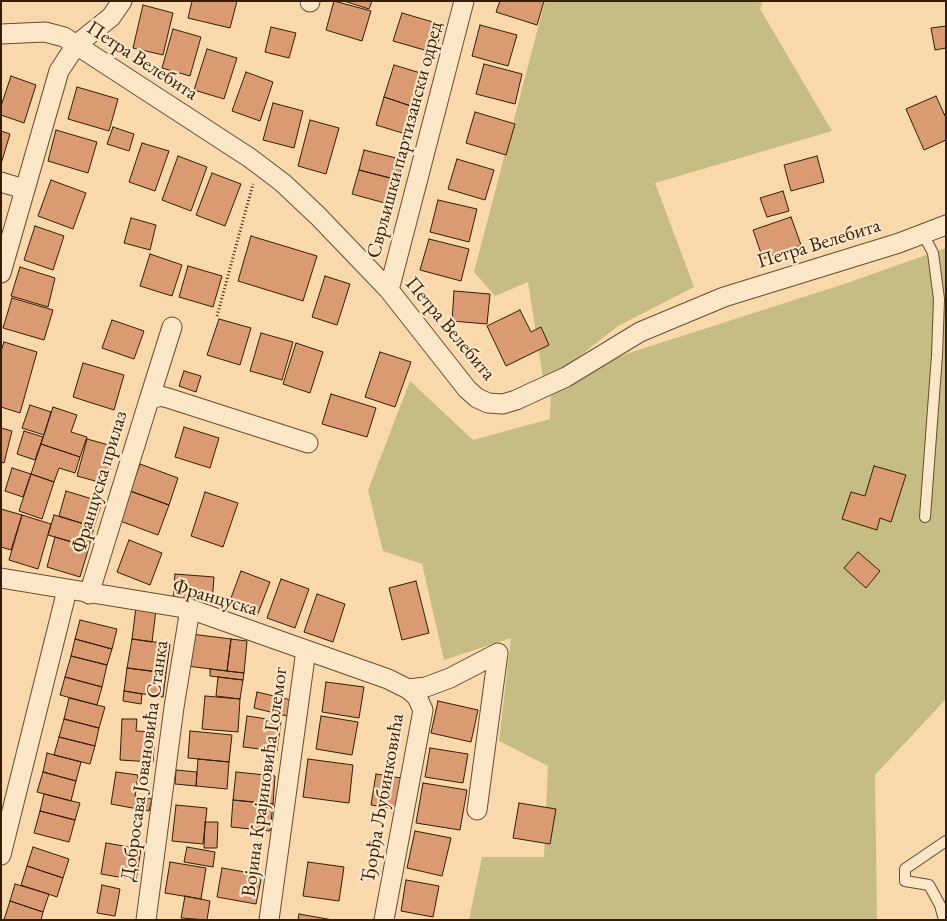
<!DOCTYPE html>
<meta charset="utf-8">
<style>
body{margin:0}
#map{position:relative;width:947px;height:921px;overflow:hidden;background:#f9d9ab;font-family:"EB Garamond",serif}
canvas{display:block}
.frame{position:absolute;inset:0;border:2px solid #341e07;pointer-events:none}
</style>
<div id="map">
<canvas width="947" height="921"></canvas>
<div class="frame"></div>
</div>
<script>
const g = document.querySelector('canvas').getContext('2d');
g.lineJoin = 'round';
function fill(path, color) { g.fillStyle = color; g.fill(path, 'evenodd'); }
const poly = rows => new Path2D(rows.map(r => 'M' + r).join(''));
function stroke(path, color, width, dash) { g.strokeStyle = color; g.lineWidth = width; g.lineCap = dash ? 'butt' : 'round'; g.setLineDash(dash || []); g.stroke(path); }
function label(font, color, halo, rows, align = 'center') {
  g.font = font + ' "EB Garamond",serif'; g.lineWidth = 4.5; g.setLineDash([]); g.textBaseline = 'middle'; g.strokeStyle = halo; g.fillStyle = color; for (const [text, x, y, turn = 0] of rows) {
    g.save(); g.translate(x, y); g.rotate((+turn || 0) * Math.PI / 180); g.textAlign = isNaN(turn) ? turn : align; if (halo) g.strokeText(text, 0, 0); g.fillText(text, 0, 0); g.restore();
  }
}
const green = poly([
 [545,1,763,1,760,9,832,131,655,183,694,287,618,326,544,384,528,282,495,296,474,272],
 [946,248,946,699,875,775,877,920,469,920,482,857,544,857,548,766,499,741,511,638,444,660,422,564,383,551,368,490,410,381,473,440,550,419,551,389,595,367,629,353,847,283]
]);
const building = poly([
 [192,1,237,1,230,28,188,18,192,1],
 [334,1,371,11,362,41,326,30,334,1],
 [344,1,372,1,369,9,344,1],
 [500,1,544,1,537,25,496,12,500,1],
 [143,5,173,13,163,55,133,48,143,5],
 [402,13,443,25,435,53,393,41,402,13],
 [480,25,517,35,508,66,472,56,480,25],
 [946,26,946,48,935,50,931,28,946,26],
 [271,27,296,33,289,58,265,52,271,27],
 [173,29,201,37,190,76,162,68,173,29],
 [207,49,237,58,224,99,194,90,207,49],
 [484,64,522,74,515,104,476,94,484,64],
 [394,65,427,75,417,108,384,97,394,65],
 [246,72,273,82,260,121,232,111,246,72],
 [11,76,36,85,24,123,1,115,1,106,11,76],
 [77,87,118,99,109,131,68,119,77,87],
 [936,96,946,118,946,140,924,150,906,109,936,96],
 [384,97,417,108,409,135,376,125,384,97],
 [273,103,303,111,294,148,263,140,273,103],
 [475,112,515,124,506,155,466,143,475,112],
 [310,120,339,128,326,174,298,166,310,120],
 [113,127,134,134,129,151,107,144,113,127],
 [56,130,97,142,88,173,48,161,56,130],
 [1,131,10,134,1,164,1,131],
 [142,143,169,151,155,191,129,182,142,143],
 [364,150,404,160,398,180,359,170,364,150],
 [178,156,207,167,191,211,162,200,178,156],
 [817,156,824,182,791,191,784,165,817,156],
 [457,159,494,170,485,200,448,189,457,159],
 [359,170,398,180,392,205,352,194,359,170],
 [212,173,241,184,225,226,196,215,212,173],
 [51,180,86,193,73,229,38,216,51,180],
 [783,191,789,211,767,217,760,198,783,191],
 [438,200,477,209,469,242,430,232,438,200],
 [791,217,801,245,763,259,753,230,791,217],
 [131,218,156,225,150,250,124,243,131,218],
 [35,226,64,236,53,270,24,260,35,226],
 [251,236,317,256,303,301,238,281,251,236],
 [429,239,469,249,461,281,420,270,429,239],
 [150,254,182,265,172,296,140,286,150,254],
 [188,266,222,276,213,307,179,297,188,266],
 [20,267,55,278,48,307,11,296,20,267],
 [325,276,350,284,337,325,312,317,325,276],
 [454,291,490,294,487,324,452,321,454,291],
 [12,298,53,310,44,340,3,328,12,298],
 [520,310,531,332,541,327,549,345,506,366,487,326,520,310],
 [219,319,251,328,240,365,207,355,219,319],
 [112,320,144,331,134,359,102,348,112,320],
 [261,333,293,342,282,380,250,371,261,333],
 [4,342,37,352,20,413,1,407,1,351,4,342],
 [296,343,323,352,310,393,283,384,296,343],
 [380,352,411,362,395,407,365,397,380,352],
 [83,363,124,375,114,410,73,397,83,363],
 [184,371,201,376,196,392,179,386,184,371],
 [331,394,376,408,367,437,322,424,331,394],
 [30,405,51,412,44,435,22,428,30,405],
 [53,407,77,415,71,432,87,437,80,457,41,444,53,407],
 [184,427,219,438,210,468,175,457,184,427],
 [1,428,12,431,4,463,1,462,1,428],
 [24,431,43,437,35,460,17,454,24,431],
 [87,439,116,447,106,484,77,476,87,439],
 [41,444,80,457,75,473,59,468,54,482,31,474,41,444],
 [140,464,178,478,169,505,130,491,140,464],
 [874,466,906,475,891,522,880,518,877,530,842,519,851,492,865,496,874,466],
 [12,468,31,474,23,497,5,491,12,468],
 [31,474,54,482,42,519,19,511,31,474],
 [66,491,102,502,94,527,59,516,66,491],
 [130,491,169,505,158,535,120,521,130,491],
 [205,492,238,503,223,547,191,536,205,492],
 [1,509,22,515,11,550,1,547,1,509],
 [22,515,51,524,38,569,9,560,22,515],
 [54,515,94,527,89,547,48,535,54,515],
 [55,537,89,547,80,577,47,567,55,537],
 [129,540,162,553,150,585,117,572,129,540],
 [858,552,880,571,866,588,844,568,858,552],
 [241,571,270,582,257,616,228,606,241,571],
 [175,574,214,577,212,603,173,600,175,574],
 [281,579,309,589,295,628,267,618,281,579],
 [416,581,429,633,402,640,389,588,416,581],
 [317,594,345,604,333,642,304,632,317,594],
 [136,607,156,610,152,642,132,639,136,607],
 [80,620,117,629,112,649,75,639,80,620],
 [191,634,231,639,227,671,187,666,191,634],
 [75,639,112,649,107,665,71,656,75,639],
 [132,639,170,644,166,673,127,668,132,639],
 [231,639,247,641,244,673,227,671,231,639],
 [71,656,107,665,102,687,65,677,71,656],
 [127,668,166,673,163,697,124,691,127,668],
 [210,669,244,673,243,680,210,676,210,669],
 [65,677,102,687,97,705,60,695,65,677],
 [218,677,243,680,240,699,216,696,218,677],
 [326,682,364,687,359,718,322,712,326,682],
 [124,691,142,694,141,704,123,701,124,691],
 [257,692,291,700,287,716,254,708,257,692],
 [205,696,240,699,238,732,202,729,205,696],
 [69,698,105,707,99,728,64,719,69,698],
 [438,701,478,710,471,742,431,733,438,701],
 [247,716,281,721,277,751,243,747,247,716],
 [321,716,358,722,352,755,316,749,321,716],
 [64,719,99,728,95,746,59,737,64,719],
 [122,719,137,719,136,731,155,732,153,762,120,760,122,719],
 [190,731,232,735,229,762,188,758,190,731],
 [59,737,95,746,90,764,54,755,59,737],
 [430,748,468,754,463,783,425,777,430,748],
 [47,753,81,762,76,781,43,772,47,753],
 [198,759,229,762,227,789,196,786,198,759],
 [308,759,353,765,349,803,303,797,308,759],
 [176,770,197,772,196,786,175,784,176,770],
 [43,772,76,781,71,801,37,792,43,772],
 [116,772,138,775,135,797,152,799,149,811,111,804,116,772],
 [236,772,275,776,273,804,233,800,236,772],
 [376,774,401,778,396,809,371,805,376,774],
 [423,783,467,790,460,830,416,823,423,783],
 [44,794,80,803,75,820,40,811,44,794],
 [233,800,273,804,270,831,231,827,233,800],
 [519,803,556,809,550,844,513,838,519,803],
 [176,805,207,808,203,844,172,841,176,805],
 [40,811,75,820,69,842,34,833,40,811],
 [205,822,218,822,217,848,204,848,205,822],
 [415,831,451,838,442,876,407,868,415,831],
 [106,843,141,849,136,880,101,874,106,843],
 [33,847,69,859,63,878,27,866,33,847],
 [187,847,215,852,213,867,184,862,187,847],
 [170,862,206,868,201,899,165,893,170,862],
 [308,862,344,867,339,901,303,896,308,862],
 [27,866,63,878,57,897,21,885,27,866],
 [222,868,262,875,256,904,217,897,222,868],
 [406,880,439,886,433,917,401,911,406,880],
 [15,884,49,894,43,912,10,901,15,884],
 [102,885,120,889,115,916,97,913,102,885],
 [185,896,210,901,207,920,181,918,185,896],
 [10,901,43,912,41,920,4,920,10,901],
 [299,914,333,920,298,920,299,914]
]);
const path = poly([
 [217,316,253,184]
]);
const service = poly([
 [923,234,933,253,939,299,937,355,925,517],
 [944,920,940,905,929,885,905,881,905,869,946,841]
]);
const minor = poly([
 [310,2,310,1],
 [1,34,45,32,64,37,250,158,283,183,318,216,389,290,467,389,477,398,488,403,503,404,516,400,566,377,640,332,724,297,899,243,946,225],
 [1,182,24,189],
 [1,273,59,71,76,45,111,17,122,1],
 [389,290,464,1],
 [149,400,172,327],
 [1,578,190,609,388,679,408,689,417,697,423,710,384,920],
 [89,594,149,400,160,396,168,398,308,443],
 [408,689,426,687,450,678,498,653,477,810],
 [1,855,67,590],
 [146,920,174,707,190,609],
 [269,920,306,650]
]);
const streetNames = [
 ["Петра Велебита",142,61,33],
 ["Сврљишки партизански одред",405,140,-75],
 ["Петра Велебита",819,244,-17],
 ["Петра Велебита",450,329,50],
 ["Француска прилаз",100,482,-73],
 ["Француска",215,598,16],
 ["Добросава Јовановића Станка",145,761,-82],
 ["Војина Крајиновића Големог",265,782,-82],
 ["Ђорђа Љубинковића",383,798,-80]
];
fill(green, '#c5bd83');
fill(building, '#da9a72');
stroke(building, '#341e07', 1);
stroke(service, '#654d30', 12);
stroke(minor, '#654d30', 21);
stroke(path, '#341e07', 3, [1, 2.5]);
stroke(service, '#fbe6c8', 10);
stroke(minor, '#fbe6c8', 19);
label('20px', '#341e07', '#fbe6c8', streetNames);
</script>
